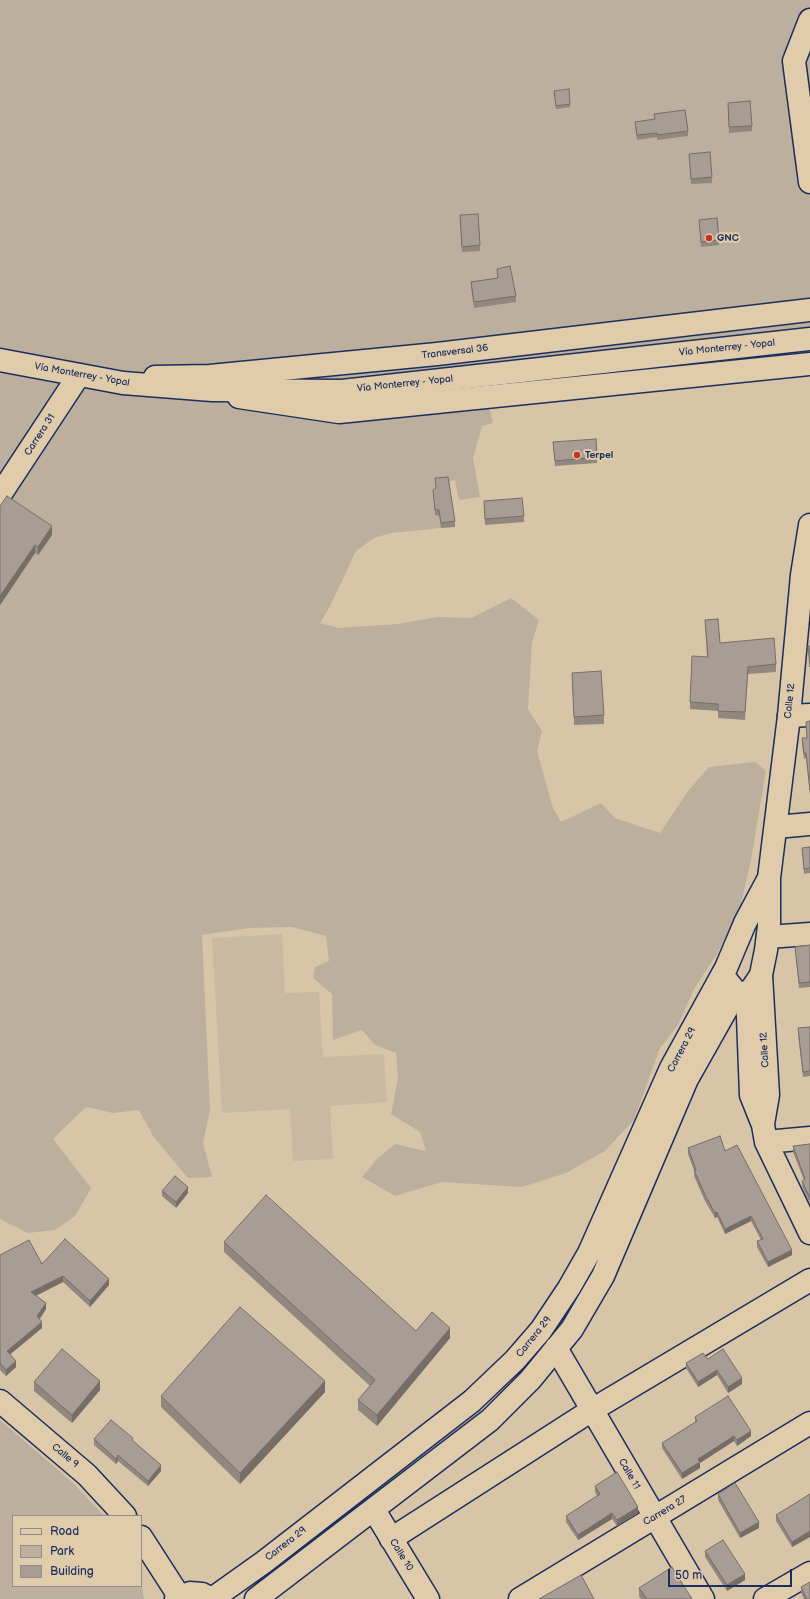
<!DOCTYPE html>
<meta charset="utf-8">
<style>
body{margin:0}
#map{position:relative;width:810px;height:1599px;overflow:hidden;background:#d8c5a7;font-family:"Balsamiq Sans",sans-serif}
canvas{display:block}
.legend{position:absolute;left:12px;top:1515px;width:130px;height:72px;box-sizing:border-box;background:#e0cbaa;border:1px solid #918d8c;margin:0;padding:5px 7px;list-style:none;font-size:12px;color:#1b2f5e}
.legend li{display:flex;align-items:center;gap:8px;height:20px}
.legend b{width:20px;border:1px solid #918d8c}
.scale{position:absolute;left:668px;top:1569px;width:124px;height:18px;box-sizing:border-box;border:2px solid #1b2f5e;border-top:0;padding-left:5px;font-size:12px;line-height:14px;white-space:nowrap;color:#1b2f5e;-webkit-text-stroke:3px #e0cbaa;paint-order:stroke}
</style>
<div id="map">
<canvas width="810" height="1599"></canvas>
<ul class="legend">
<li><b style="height:5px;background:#e0cbaa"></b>Road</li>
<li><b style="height:11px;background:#bcaf9d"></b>Park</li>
<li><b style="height:11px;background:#a79d94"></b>Building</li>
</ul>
<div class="scale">50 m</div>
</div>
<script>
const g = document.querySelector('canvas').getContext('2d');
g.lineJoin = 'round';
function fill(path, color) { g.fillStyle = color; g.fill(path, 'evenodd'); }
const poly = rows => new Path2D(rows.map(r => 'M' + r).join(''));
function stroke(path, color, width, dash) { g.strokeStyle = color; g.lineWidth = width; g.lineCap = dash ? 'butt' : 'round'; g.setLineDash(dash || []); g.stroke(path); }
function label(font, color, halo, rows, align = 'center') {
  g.font = font + ' "Balsamiq Sans",sans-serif'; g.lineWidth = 4; g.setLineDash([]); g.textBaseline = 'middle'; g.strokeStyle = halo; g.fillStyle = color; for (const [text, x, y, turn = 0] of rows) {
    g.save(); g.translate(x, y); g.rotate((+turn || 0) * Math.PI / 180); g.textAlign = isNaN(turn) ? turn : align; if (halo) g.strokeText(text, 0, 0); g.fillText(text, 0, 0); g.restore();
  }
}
const built = poly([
 [282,934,285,993,319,992,323,1057,384,1054,387,1102,330,1106,333,1159,293,1161,290,1109,222,1113,212,938]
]);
const green = poly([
 [0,0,810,0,810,340,482,378,493,423,482,426,473,458,480,497,459,500,455,480,448,482,433,496,435,515,439,516,441,528,391,533,374,538,356,551,330,606,320,623,339,628,398,624,437,617,471,618,511,598,539,620,532,642,528,709,542,731,537,751,553,808,561,822,601,803,615,818,660,833,688,791,709,767,755,762,766,771,751,860,740,908,717,954,694,989,678,1025,660,1048,634,1120,605,1151,566,1173,522,1187,442,1182,395,1196,362,1177,377,1159,395,1144,426,1151,420,1132,391,1114,398,1078,396,1053,375,1045,362,1030,333,1040,332,994,313,978,315,967,329,961,326,936,292,927,249,928,202,935,210,1110,203,1143,212,1177,188,1178,153,1136,139,1110,113,1113,86,1107,53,1139,91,1188,75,1216,55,1230,28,1233,0,1219],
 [0,1420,72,1482,104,1516,13,1516,13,1586,141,1586,141,1580,144,1599,0,1599]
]);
const minor = poly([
 [810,20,794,61,810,182],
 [155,377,210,376,437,354,810,310],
 [239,397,339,412,810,364],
 [0,495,79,375],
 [789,716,810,715],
 [776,827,810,824],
 [768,937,810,934],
 [761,975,768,1095,763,1124],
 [746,993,748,1017,751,1095,763,1125,766,1142,810,1233],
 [766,1142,810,1138],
 [556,1348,703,1599],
 [0,1401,87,1475,125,1516],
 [374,1510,428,1599],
 [141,1537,179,1596],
 [391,1539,592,1410,810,1280],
 [520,1599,810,1423],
 [765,1599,810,1573]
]);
const major = poly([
 [728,982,736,992,746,993,751,990,761,975,766,950,769,926,769,878,789,716,802,575,810,525],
 [176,1599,190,1593,202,1594,212,1599],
 [212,1599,264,1562,472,1401,515,1360,541,1330,569,1288,589,1253,671,1068,726,968,745,923,769,878],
 [256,1599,490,1420,530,1380,572,1329,603,1276,687,1079,736,992]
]);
const highway = poly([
 [0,360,123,383,212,390,342,391,810,339]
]);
const wall = poly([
 [554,91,570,104,570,107,556,109],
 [728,103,752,126,752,131,729,133],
 [654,114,688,131,688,136,657,140,657,137,637,140,635,127,635,122,654,119],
 [689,154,712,177,712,183,691,184],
 [460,215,480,245,480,251,462,252],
 [699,220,719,240,719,245,701,247],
 [497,269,516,296,516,302,474,308,471,287,471,282,497,278],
 [553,442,597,457,597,463,555,466],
 [435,478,455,521,455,527,441,528,439,516,435,515,433,490,436,489],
 [484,501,524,516,524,522,485,525],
 [0,506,52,535,38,555,35,553,0,605],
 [705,620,720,643,776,664,776,672,748,674,745,720,718,718,718,711,690,709,690,702,707,657],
 [572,673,604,715,604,724,574,725],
 [810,721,810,796,806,758,804,759,802,744,802,738,807,738,806,722],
 [810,847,810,873,804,874,802,848],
 [810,945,810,987,799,988,795,947],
 [810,1027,810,1076,803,1077,798,1034,798,1028],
 [810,1144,810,1204,802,1186,802,1181,804,1180,793,1152,793,1146],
 [688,1148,725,1151,792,1255,768,1267,757,1247,757,1241,761,1240,751,1221,725,1234,717,1217,715,1218,705,1201,694,1176,694,1170,688,1154],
 [162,1191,188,1193,176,1208,162,1196],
 [224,1242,416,1331,450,1338,377,1426,358,1410,358,1400,370,1386,224,1252],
 [0,1255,42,1264,109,1285,90,1307,63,1282,36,1296,46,1309,40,1319,42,1328,10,1354,16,1367,6,1376,0,1370],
 [708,1359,742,1384,728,1393,717,1375,698,1387,686,1368,686,1363],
 [34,1382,100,1390,72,1423,34,1391],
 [325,1392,240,1484,161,1407,161,1396],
 [695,1417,751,1436,737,1446,734,1441,700,1463,700,1468,682,1479,662,1448,662,1443,695,1422],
 [94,1439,133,1442,161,1471,148,1486,118,1461,116,1464,94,1445],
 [595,1486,638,1513,617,1526,612,1519,578,1540,566,1522,566,1516,597,1496,595,1492],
 [718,1494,759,1528,740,1538,718,1500],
 [810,1494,810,1537,792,1547,776,1521,776,1515],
 [705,1551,745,1580,727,1591,705,1557],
 [801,1587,810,1599,804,1599,801,1593],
 [639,1588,692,1599,641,1599,639,1596]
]);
const shadedWall = poly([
 [52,526,52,535,38,555,38,547],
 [35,545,35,553,0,605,0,596],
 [188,1187,188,1193,176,1208,176,1202],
 [717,1212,717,1217,715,1218,715,1213],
 [751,1216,751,1221,725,1234,725,1229],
 [792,1250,792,1255,768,1267,768,1262],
 [63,1276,63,1282,31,1298,31,1292],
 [109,1279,109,1285,90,1307,90,1301],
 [46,1303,46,1309,37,1322,37,1316],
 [42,1322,42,1328,7,1357,7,1351],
 [450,1328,450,1338,377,1426,377,1415],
 [16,1361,16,1367,6,1376,6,1370],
 [717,1370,717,1375,698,1387,698,1382],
 [742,1378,742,1384,728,1393,728,1387],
 [100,1381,100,1390,72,1423,72,1415],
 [325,1381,325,1392,240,1484,240,1473],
 [751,1431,751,1436,737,1446,737,1440],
 [734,1436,734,1441,700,1463,700,1468,682,1479,682,1473,698,1459],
 [118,1455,118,1461,116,1464,116,1459],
 [161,1465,161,1471,148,1486,148,1481],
 [638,1507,638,1513,617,1526,617,1520],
 [612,1513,612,1519,578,1540,578,1535],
 [759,1522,759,1528,740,1538,740,1533],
 [810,1531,810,1537,792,1547,792,1542],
 [745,1574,745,1580,727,1591,727,1585]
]);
const building = poly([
 [569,89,570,104,556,106,554,91,569,89],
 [750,101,752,126,729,127,728,103,750,101],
 [685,110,688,131,657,135,657,133,637,135,635,122,655,119,654,114,685,110],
 [710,152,712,177,691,179,689,154,710,152],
 [478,214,480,245,462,247,460,215,478,214],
 [717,218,719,240,701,242,699,220,717,218],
 [510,266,516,296,474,302,471,282,498,278,497,269,510,266],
 [596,439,597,457,555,461,553,442,596,439],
 [448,477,455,521,441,523,439,510,435,510,433,490,436,488,435,478,448,477],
 [7,496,52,526,38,547,35,545,0,596,0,506,7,496],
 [522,498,524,516,485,519,484,501,522,498],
 [718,619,720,643,774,638,776,664,748,667,745,712,718,711,718,704,690,702,692,656,708,657,705,620,718,619],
 [808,646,810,646,810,667,808,646],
 [601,671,604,715,574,717,572,673,601,671],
 [810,721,810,790,806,753,804,753,802,738,807,738,806,722,810,721],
 [810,847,810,868,804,869,802,848,810,847],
 [810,945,810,982,799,983,795,947,810,945],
 [810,1027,810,1071,803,1072,798,1028,810,1027],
 [720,1136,725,1151,737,1145,792,1250,768,1262,757,1241,763,1239,751,1216,725,1229,717,1212,715,1213,705,1195,694,1170,696,1170,688,1148,720,1136],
 [810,1144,810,1198,802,1181,805,1179,793,1146,810,1144],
 [175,1176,188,1187,176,1202,162,1191,175,1176],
 [266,1195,416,1331,432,1312,450,1328,377,1415,358,1400,375,1380,224,1242,266,1195],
 [65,1239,109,1279,90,1301,63,1276,31,1292,46,1303,37,1316,42,1322,7,1351,16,1361,6,1370,0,1363,0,1255,29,1240,42,1264,65,1239],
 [240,1307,325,1381,240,1473,161,1396,240,1307],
 [62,1349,100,1381,72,1415,34,1382,62,1349],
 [723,1349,742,1378,728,1387,717,1370,698,1382,686,1363,703,1353,708,1359,723,1349],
 [728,1396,751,1431,737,1440,734,1436,698,1459,700,1462,682,1473,662,1443,697,1421,695,1417,728,1396],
 [111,1420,133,1438,132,1440,161,1465,148,1481,118,1455,116,1459,94,1439,111,1420],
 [617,1472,638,1507,617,1520,612,1513,578,1535,566,1516,600,1494,595,1486,617,1472],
 [735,1483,759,1522,740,1533,718,1494,735,1483],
 [810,1494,810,1531,792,1542,776,1515,810,1494],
 [723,1540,745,1574,727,1585,705,1551,723,1540],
 [672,1567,692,1599,647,1599,639,1588,672,1567],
 [581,1575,594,1599,539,1599,581,1575],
 [810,1582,810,1599,807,1599,801,1587,810,1582]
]);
const markers = [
 [709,238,4,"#c8321e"],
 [577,455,4,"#c8321e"]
];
const poiNames = [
 ["GNC",717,238],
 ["Terpel",585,455]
];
const streetNames = [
 ["Vía Monterrey - Yopal",727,348,-6],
 ["Transversal 36",455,352,-7],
 ["Vía Monterrey - Yopal",82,375,10],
 ["Vía Monterrey - Yopal",405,384,-6],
 ["Carrera 31",40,435,-57],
 ["Calle 12",790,701,-84],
 ["Carrera 29",682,1050,-62],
 ["Calle 12",765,1050,-93],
 ["Carrera 29",534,1337,-51],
 ["Calle 9",65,1456,40],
 ["Calle 11",629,1474,60],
 ["Carrera 27",665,1511,-31],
 ["Carrera 29",286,1544,-38],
 ["Calle 10",401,1555,58]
];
fill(built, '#c9b9a1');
fill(green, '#bcaf9d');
stroke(minor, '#1b2f5e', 25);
stroke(major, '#1b2f5e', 25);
stroke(highway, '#1b2f5e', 25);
stroke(minor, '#e0cbaa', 22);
stroke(major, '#e0cbaa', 22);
stroke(highway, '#e0cbaa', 22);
fill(wall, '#90877f');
fill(shadedWall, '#756e68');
fill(building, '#a79d94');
stroke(building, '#756e68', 1);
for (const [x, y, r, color] of markers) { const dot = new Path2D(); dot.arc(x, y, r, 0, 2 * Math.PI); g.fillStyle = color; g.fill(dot); stroke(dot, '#e0cbaa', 1.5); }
label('bold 10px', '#1b2f5e', '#e0cbaa', poiNames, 'left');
label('10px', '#1b2f5e', '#e0cbaa', streetNames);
</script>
